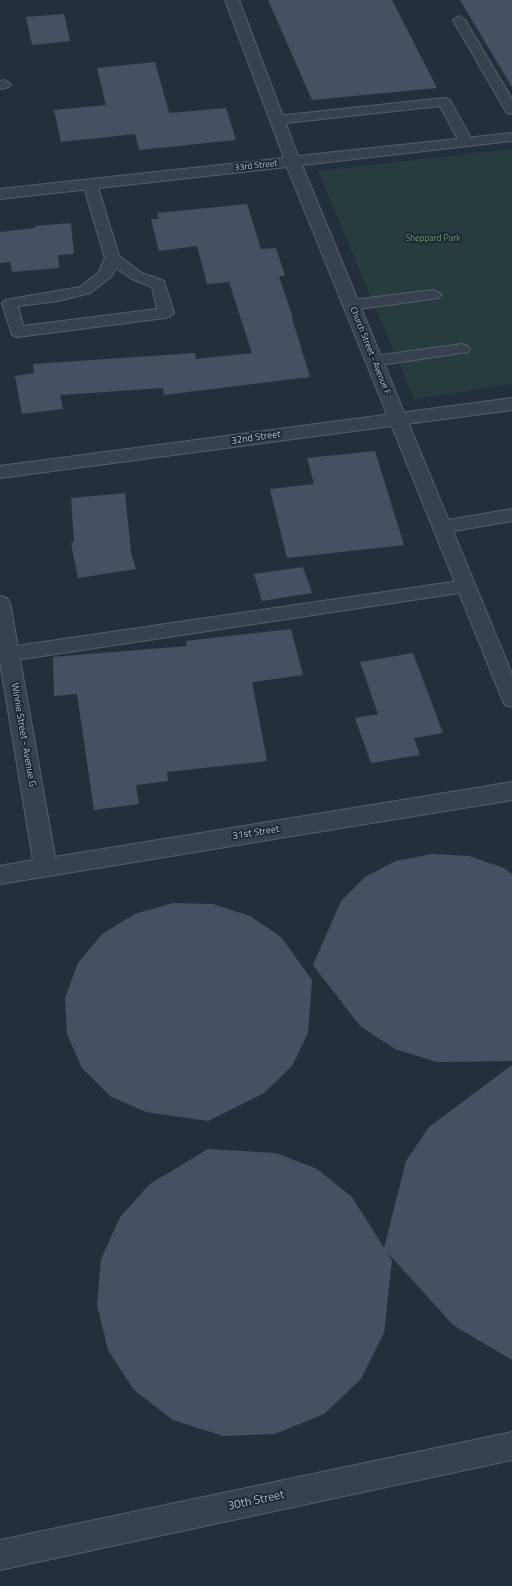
<!DOCTYPE html>
<style>
body{margin:0}
canvas{display:block;background:#242f3e}
</style>
<canvas width="512" height="1586"></canvas>
<script>
const g = document.querySelector('canvas').getContext('2d');
g.lineJoin = 'round';
function fill(path, color) { g.fillStyle = color; g.fill(path, 'evenodd'); }
const poly = rows => new Path2D(rows.map(r => 'M' + r).join(''));
function stroke(path, color, width, dash) { g.strokeStyle = color; g.lineWidth = width; g.lineCap = dash ? 'butt' : 'round'; g.setLineDash(dash || []); g.stroke(path); }
function label(font, color, halo, rows, align = 'center') {
  g.font = font + ' "Titillium Web",sans-serif'; g.lineWidth = 3.5; g.setLineDash([]); g.textBaseline = 'middle'; g.strokeStyle = halo; g.fillStyle = color; for (const [text, x, y, turn = 0] of rows) {
    g.save(); g.translate(x, y); g.rotate((+turn || 0) * Math.PI / 180); g.textAlign = isNaN(turn) ? turn : align; if (halo) g.strokeText(text, 0, 0); g.fillText(text, 0, 0); g.restore();
  }
}
const green = poly([
 [512,149,512,384,414,399,318,171]
]);
const building = poly([
 [268,0,392,0,437,88,312,100],
 [460,0,512,0,512,87],
 [64,14,70,41,32,45,26,17],
 [155,62,169,113,226,108,236,140,139,150,135,134,61,142,54,110,106,105,97,68],
 [247,204,261,249,276,248,285,276,279,276,293,318,292,318,310,377,164,395,163,388,60,395,63,409,22,414,15,376,34,373,33,364,195,353,196,359,252,353,229,282,207,284,197,246,159,251,151,219,159,219,157,213],
 [71,223,74,254,58,255,59,268,12,272,10,262,0,263,0,232,35,228,35,226],
 [375,451,404,545,287,558,270,489,314,484,307,458],
 [125,493,131,552,136,569,78,578,71,543,74,542,71,498],
 [303,567,312,593,262,601,254,574],
 [291,629,303,675,252,682,267,761,167,772,168,781,136,785,139,804,94,810,77,694,54,696,53,657,187,646,186,641],
 [413,653,443,733,414,738,420,755,371,763,355,718,378,714,360,662],
 [432,854,469,856,504,868,512,874,512,1061,437,1062,395,1049,360,1026,313,965,341,901,365,877,396,861],
 [173,903,213,904,250,916,281,937,312,980,308,1033,292,1066,264,1093,208,1121,146,1112,110,1096,82,1068,67,1034,65,998,78,963,102,934,135,914],
 [512,1065,512,1360,453,1325,387,1252,392,1260,384,1333,361,1379,324,1414,275,1434,223,1436,173,1420,134,1390,108,1350,97,1305,101,1259,120,1217,150,1184,208,1149,276,1153,317,1169,352,1197,384,1248,406,1161,429,1127]
]);
const service = poly([
 [459,16,465,20,512,99,512,114,507,113,505,110,453,20,459,16],
 [4,80,11,84,9,87,0,89,0,81,4,80],
 [444,98,449,99,451,102,473,142,471,145,461,145,440,106,277,124,272,123,270,120,272,117,277,116,444,98],
 [90,180,95,181,97,184,119,256,142,273,164,281,174,313,171,316,166,318,17,337,12,335,2,303,5,300,80,287,99,272,105,258,83,184,85,181,90,180],
 [116,268,132,279,152,287,157,309,23,326,18,306,58,301,90,293,111,277,116,268],
 [433,290,438,292,441,295,438,298,352,310,347,308,344,305,347,302,352,300,433,290],
 [462,344,468,346,470,349,468,352,374,366,368,364,366,361,368,358,374,356,462,344],
 [512,509,512,521,442,533,436,531,433,527,436,523,442,521,512,509],
 [466,580,472,581,475,586,472,591,9,661,2,659,0,655,2,649,9,647,466,580]
]);
const minor = poly([
 [512,398,512,410,0,478,0,466,512,398],
 [0,596,7,598,10,603,55,857,512,782,512,800,0,884,0,866,33,860,0,662,0,596],
 [512,1432,512,1460,0,1570,0,1540,512,1432]
]);
const tertiary = poly([
 [225,0,239,0,298,156,512,133,512,141,302,165,512,674,512,707,505,705,502,699,287,167,0,199,0,189,284,158,225,0]
]);
const farStreetnames = [
 ["33rd Street",256,166,-6],
 ["Church Street - Avenue F",370,351,68]
];
const farParknames = [
 ["Sheppard Park",433,239]
];
const streetNames = [
 ["32nd Street",256,438,-8],
 ["Winnie Street - Avenue G",23,735,80],
 ["31st Street",256,833,-9]
];
const nearStreetnames = [
 ["30th Street",256,1501,-12]
];
fill(green, '#263c3f');
fill(building, '#455162');
stroke(service, '#565f6c', 2);
stroke(minor, '#565f6c', 2);
stroke(tertiary, '#565f6c', 2);
fill(service, '#38414e');
fill(minor, '#38414e');
fill(tertiary, '#38414e');
label('9px', '#b4bcc9', '#1d2633', farStreetnames);
label('9px', '#6b9a76', '#1d2633', farParknames);
label('10px', '#b4bcc9', '#1d2633', streetNames);
label('12px', '#b4bcc9', '#1d2633', nearStreetnames);
</script>
